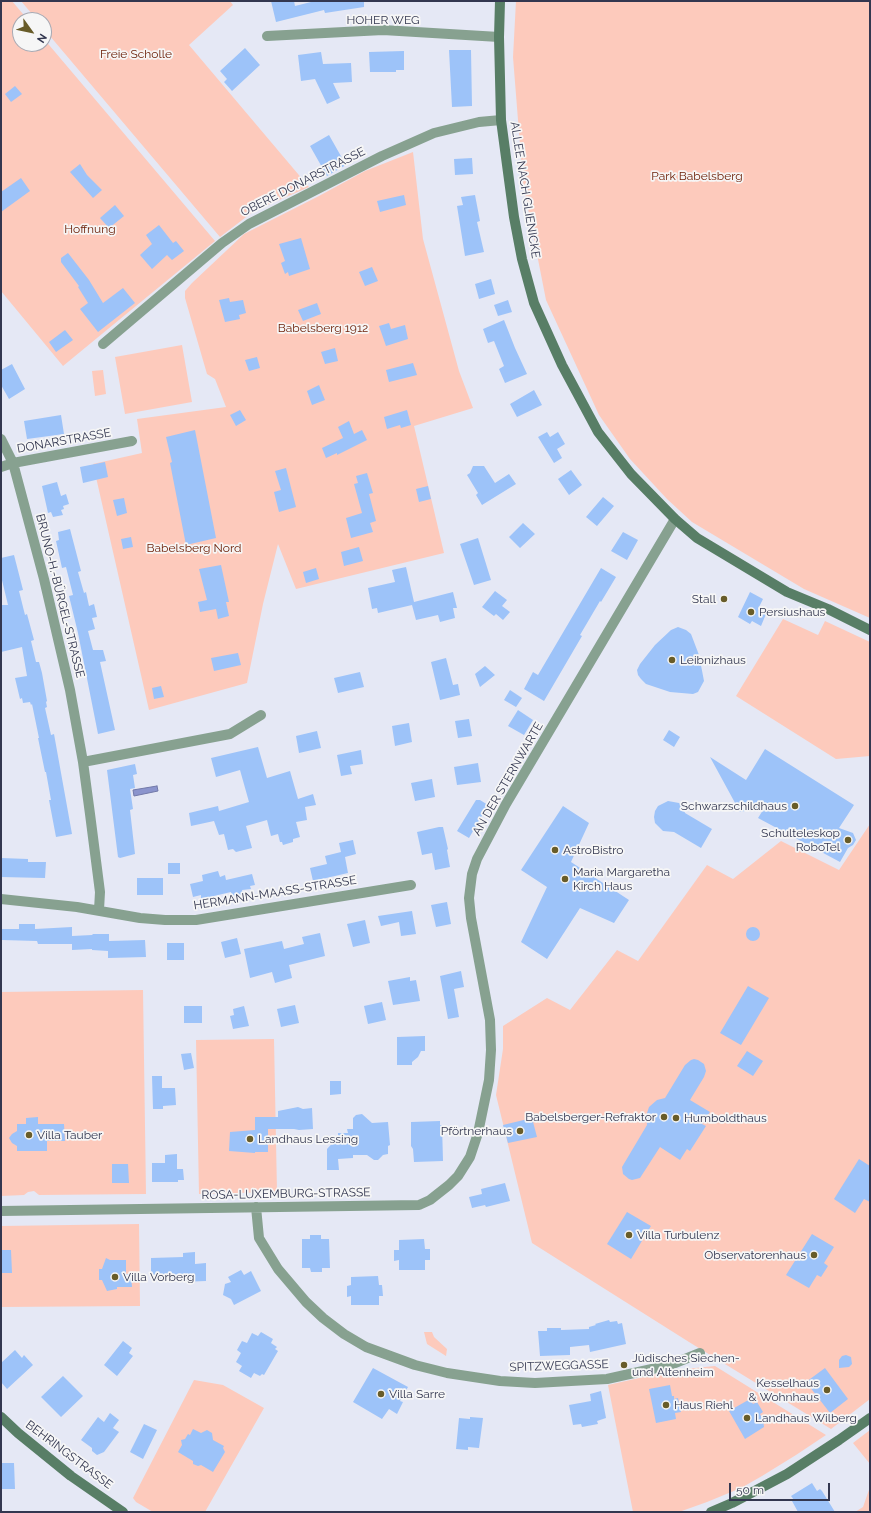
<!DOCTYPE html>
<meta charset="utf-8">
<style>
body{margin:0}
#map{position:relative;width:871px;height:1513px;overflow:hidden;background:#e5e8f5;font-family:Raleway,sans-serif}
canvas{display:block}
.frame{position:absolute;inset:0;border:2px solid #333750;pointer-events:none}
.north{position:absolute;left:12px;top:12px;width:40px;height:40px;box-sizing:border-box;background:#f6f6f6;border:1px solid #a8aab4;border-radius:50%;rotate:123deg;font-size:11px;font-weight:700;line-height:16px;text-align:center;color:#333750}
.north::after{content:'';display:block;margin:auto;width:14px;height:18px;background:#685c29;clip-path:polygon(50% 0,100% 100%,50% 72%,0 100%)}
.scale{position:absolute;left:729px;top:1483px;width:101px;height:18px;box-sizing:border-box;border:2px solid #333750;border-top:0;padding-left:5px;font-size:12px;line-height:14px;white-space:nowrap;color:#333750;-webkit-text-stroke:3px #f6f6f6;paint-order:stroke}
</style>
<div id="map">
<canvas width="871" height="1513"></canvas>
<div class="frame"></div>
<div class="north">N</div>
<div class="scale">50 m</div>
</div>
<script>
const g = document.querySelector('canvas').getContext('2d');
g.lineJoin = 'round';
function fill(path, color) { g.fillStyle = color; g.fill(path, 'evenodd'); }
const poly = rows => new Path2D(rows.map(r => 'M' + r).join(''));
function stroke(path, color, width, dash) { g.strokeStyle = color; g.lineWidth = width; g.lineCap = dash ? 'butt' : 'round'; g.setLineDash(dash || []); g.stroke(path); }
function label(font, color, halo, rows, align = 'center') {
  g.font = font + ' Raleway,sans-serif'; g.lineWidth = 3.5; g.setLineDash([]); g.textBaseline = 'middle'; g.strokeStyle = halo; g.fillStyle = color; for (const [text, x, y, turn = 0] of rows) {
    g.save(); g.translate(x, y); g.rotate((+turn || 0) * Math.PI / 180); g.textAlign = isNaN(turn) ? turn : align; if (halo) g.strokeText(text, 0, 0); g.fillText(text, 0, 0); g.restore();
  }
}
const green = poly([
 [1,1,12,1,28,20,20,20,20,44,44,44,44,39,215,241,63,366,1,291],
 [21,1,230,1,233,5,189,45,309,187,254,211,220,237,44,29,44,20,37,20],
 [516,1,870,1,870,618,804,589,692,522,667,499,630,459,599,415,546,300,523,183,513,57],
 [413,152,423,239,459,371,473,408,414,426,444,553,296,589,278,544,263,604,247,683,149,710,93,464,142,453,137,419,226,407,215,379,207,374,185,298,185,291,192,283,244,234,319,196,365,171],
 [182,345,192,402,125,414,115,357],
 [103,370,106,394,95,396,92,371],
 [783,619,818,635,825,621,870,642,870,756,836,759,736,696],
 [870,824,870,1399,831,1429,689,1342,532,1243,496,1095,503,1049,503,1026,547,998,570,1010,617,950,638,961,707,865,733,879,781,841,839,870],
 [143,990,146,1194,39,1195,34,1191,28,1192,24,1195,1,1196,1,992],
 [274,1039,277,1192,199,1194,196,1040],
 [139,1224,140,1306,1,1307,1,1226],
 [424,1332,432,1332,434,1337,447,1349,446,1356,427,1344],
 [715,1366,826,1435,796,1455,762,1476,741,1488,707,1502,679,1512,633,1512,608,1385,675,1370],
 [194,1380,223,1385,264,1408,205,1512,153,1512,136,1502,133,1498],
 [870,1430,870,1464,853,1443],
 [870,1487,870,1512,855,1512,863,1507]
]);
const water = poly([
 [157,786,158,791,134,796,133,790,157,786]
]);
const building = poly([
 [271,1,294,1,295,6,315,1,364,1,364,7,325,13,324,10,276,22],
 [245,48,260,65,232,91,224,82,227,79,220,71],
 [449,50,471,50,472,106,452,107],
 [404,51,404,70,396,70,396,72,370,72,369,52],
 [321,52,323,64,351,63,352,82,333,83,340,98,327,104,315,79,301,81,298,55],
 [15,86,22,94,11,102,5,94],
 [329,135,346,165,327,176,310,146],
 [472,158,473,174,455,175,454,159],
 [80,164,87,175,102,190,93,198,70,172],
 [21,178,30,191,1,212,1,192],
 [404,195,406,205,380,212,377,201],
 [475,195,480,221,477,222,484,252,465,256,457,206,463,205,461,197],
 [115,205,124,216,109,228,100,218],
 [159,225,173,243,176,241,184,251,172,260,167,255,152,269,140,255,152,244,146,235],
 [301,238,310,269,289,276,288,272,285,274,281,263,285,261,279,244],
 [68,253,89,280,103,303,123,288,135,303,98,332,80,309,88,303,78,287,79,286,61,262,61,258],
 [372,267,378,281,365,286,359,272],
 [491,279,495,294,479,299,475,284],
 [229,298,230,302,243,300,246,313,239,315,240,319,225,322,219,300],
 [508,300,512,312,498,316,494,305],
 [317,303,321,314,303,321,298,310],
 [504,320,515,348,527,374,505,383,499,369,504,366,494,341,488,343,483,329],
 [389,323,391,329,405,325,408,339,386,346,379,326],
 [65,330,73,340,56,352,49,342],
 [335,348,338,361,325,364,321,352],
 [257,357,260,368,249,371,245,360],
 [413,363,417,375,389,382,386,370],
 [12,364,25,389,9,399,1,385,1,370],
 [319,385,325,400,312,405,307,391],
 [534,390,542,405,517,417,510,404],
 [240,410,246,420,236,426,230,415],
 [407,410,411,425,401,428,400,425,387,429,384,417],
 [61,415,64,434,27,439,24,421],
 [349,421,354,434,362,430,367,440,337,455,337,453,326,458,322,448,343,438,338,427],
 [195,430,216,538,186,545,170,463,172,462,166,437],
 [547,432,550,437,558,432,565,444,557,449,562,458,554,463,538,437],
 [105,462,108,477,83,483,80,467],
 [473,466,484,466,495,483,509,474,516,484,482,505,476,495,478,493,467,475,470,473],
 [286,468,296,507,279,512,274,492,281,490,275,471],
 [571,470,582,485,569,495,558,479],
 [367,473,373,493,369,494,376,521,370,523,373,532,351,538,346,518,362,513,354,484,358,483,356,476],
 [57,482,61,496,66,494,69,504,63,506,64,509,61,510,63,515,53,517,51,512,48,513,42,486],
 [428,486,431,499,419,502,416,489],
 [603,497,614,506,597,526,586,517],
 [124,498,127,513,117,516,113,500],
 [523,523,535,534,520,548,509,537],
 [70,529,81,571,78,572,84,593,86,592,89,606,94,604,97,617,92,618,95,629,88,631,93,650,103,650,106,661,100,662,115,730,98,734,78,633,69,596,73,595,66,567,62,568,56,541,59,540,58,532],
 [623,532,638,540,627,560,611,551],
 [131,537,133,547,123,549,121,539],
 [478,538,491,580,474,585,460,544],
 [359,547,363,561,344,566,341,552],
 [14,555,23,590,19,591,25,615,27,614,34,640,31,641,36,662,39,662,42,673,47,701,46,702,47,707,45,708,51,735,54,734,72,834,56,837,49,800,51,800,46,772,45,772,38,738,39,738,32,704,31,705,30,702,23,703,22,698,20,699,15,678,27,676,22,647,1,652,1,605,8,605,1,576,1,558],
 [221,565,229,602,226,602,229,616,218,619,216,609,200,612,198,602,207,600,199,569],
 [406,567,414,602,453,592,457,608,453,608,455,618,440,622,438,615,416,620,412,605,378,613,377,608,372,609,368,588,395,582,392,570],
 [316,568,319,579,306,583,303,572],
 [601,568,616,577,601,602,600,601,580,635,582,636,544,701,524,689,533,672,538,675],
 [495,591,507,600,502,606,510,612,503,620,496,614,494,616,482,607],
 [750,592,763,599,758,609,766,614,761,626,752,621,750,624,738,617],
 [678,627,686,630,691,634,699,655,704,681,698,692,693,694,670,692,646,684,641,679,638,675,637,670,640,664,655,645,671,630],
 [238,653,241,665,214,671,211,658],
 [446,658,453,685,458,684,460,695,440,700,431,662],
 [485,666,495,675,480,687,475,674],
 [360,672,364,687,338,693,334,678],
 [161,686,164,697,154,699,152,688],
 [510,690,522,698,516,707,504,700],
 [518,710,533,720,524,735,508,726],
 [469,719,472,736,458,738,455,721],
 [409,723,412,742,395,746,392,726],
 [669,730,680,737,674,747,663,740],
 [317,731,321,748,299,753,296,736],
 [258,747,267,778,290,771,298,799,313,794,316,805,305,807,307,820,296,822,300,837,293,839,293,842,283,845,282,842,280,842,278,834,271,836,267,820,246,826,252,848,236,852,233,849,228,850,224,834,219,835,214,821,191,826,189,813,218,806,219,811,249,802,240,770,216,777,211,758],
 [765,749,854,805,839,828,853,833,856,840,853,845,848,848,840,862,758,818,765,807,740,812,710,757,746,780],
 [361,750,363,764,350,766,352,774,341,776,337,755],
 [478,763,481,782,457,785,454,767],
 [135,764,137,774,133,775,135,788,130,789,133,809,130,810,135,854,120,858,118,857,107,770],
 [432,779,435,797,415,801,411,783],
 [476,800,480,800,488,805,469,838,457,831],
 [668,801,679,803,683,807,685,813,712,829,701,848,674,832,663,831,655,823,654,817,655,811,658,806],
 [563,806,589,823,571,862,629,900,614,923,580,908,547,959,521,942,547,887,521,870],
 [439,827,443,827,448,849,447,850,450,867,435,870,432,853,422,855,417,832],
 [353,840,356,854,345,857,348,873,313,881,310,868,327,864,325,856,341,852,339,843],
 [1,858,28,859,28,862,46,862,45,878,1,877],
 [168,863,180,863,180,874,168,874],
 [218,871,220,877,225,875,226,880,252,874,255,885,250,886,251,889,242,890,243,894,232,896,231,892,201,899,201,895,193,897,190,884,203,881,202,875],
 [137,878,163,878,163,895,137,895],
 [447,902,451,924,436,927,431,905],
 [412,911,416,934,401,936,399,922,381,926,378,916],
 [365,920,370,943,353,947,347,924],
 [19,924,35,924,35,929,72,927,72,944,38,944,37,941,2,940,2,929,19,929],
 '746 934a7 7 0 1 1 14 0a7 7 0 1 1-14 0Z',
 [320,933,325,956,289,965,292,978,275,983,272,972,250,978,244,949,282,941,284,949,304,944,302,937],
 [93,934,109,934,109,941,145,940,146,957,108,958,108,951,92,950,92,949,72,950,72,936,92,935],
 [237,938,241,954,225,958,221,942],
 [167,943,184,943,184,960,167,960],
 [461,971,464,987,454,989,459,1017,448,1019,440,976],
 [410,977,410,981,416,980,420,1001,393,1005,388,981],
 [748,986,769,998,741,1045,720,1033],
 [382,1002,386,1020,368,1024,364,1006],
 [295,1005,299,1023,281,1027,277,1009],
 [184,1006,202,1006,202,1023,184,1023],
 [244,1006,249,1026,233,1029,230,1016,234,1015,233,1009],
 [425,1036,425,1051,421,1051,418,1057,412,1062,412,1065,397,1065,397,1037],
 [747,1051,763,1061,753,1076,737,1066],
 [191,1053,194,1068,184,1070,181,1054],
 [694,1059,698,1060,704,1064,706,1071,704,1077,690,1100,710,1112,702,1124,706,1126,690,1151,687,1149,680,1160,660,1147,640,1178,632,1180,629,1179,623,1174,622,1167,647,1125,646,1116,649,1107,657,1100,665,1098,685,1065,691,1060],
 [152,1076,162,1076,162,1088,175,1088,176,1105,163,1106,163,1109,153,1109],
 [330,1081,341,1081,341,1094,330,1095],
 [298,1107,303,1109,312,1108,313,1129,299,1130,294,1129,268,1129,268,1152,255,1152,255,1153,229,1151,230,1132,255,1130,255,1117,278,1117,278,1111],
 [362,1114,372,1123,388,1122,390,1145,388,1146,388,1154,383,1155,378,1160,374,1160,367,1155,353,1155,353,1158,338,1159,339,1170,327,1170,327,1149,338,1137,338,1133,348,1133,347,1129,353,1129,353,1118,356,1115],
 [38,1117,38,1124,64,1124,65,1141,47,1141,47,1151,17,1151,17,1146,12,1143,9,1138,12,1134,17,1131,17,1124,26,1124,26,1118],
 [532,1118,537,1137,508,1143,503,1125],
 [440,1121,440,1125,442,1125,443,1161,414,1162,413,1149,411,1146,411,1122],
 [177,1154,177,1169,183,1169,184,1180,178,1180,178,1182,152,1182,152,1163,165,1163,165,1155],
 [859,1159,870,1166,870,1202,864,1199,855,1213,834,1199],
 [112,1164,128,1164,129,1183,112,1183],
 [505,1183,510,1201,486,1207,485,1205,472,1208,469,1197,482,1194,481,1189],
 [627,1212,651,1226,631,1259,607,1244],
 [812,1234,834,1247,824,1263,828,1266,821,1277,817,1275,809,1288,786,1275],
 [310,1235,321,1235,321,1239,329,1239,330,1268,322,1268,322,1272,311,1272,310,1268,302,1268,302,1239,310,1239],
 [424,1239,425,1249,430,1249,430,1260,425,1260,425,1270,399,1270,399,1260,394,1261,394,1250,399,1250,399,1240],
 [1,1250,11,1250,12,1273,1,1273],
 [195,1252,195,1264,206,1263,206,1281,180,1282,180,1278,159,1279,159,1275,151,1275,151,1258,183,1257,183,1253],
 [106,1258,110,1260,126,1260,126,1274,131,1274,132,1287,117,1287,117,1289,107,1291,102,1280,99,1280,99,1269,102,1269],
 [241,1270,244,1275,251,1271,261,1291,234,1305,231,1299,223,1295,225,1284,231,1282,228,1277],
 [378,1276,379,1285,382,1285,383,1296,379,1296,379,1305,351,1305,351,1296,347,1297,347,1286,351,1285,351,1277],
 [609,1320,610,1322,617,1321,618,1324,622,1323,626,1344,590,1352,589,1345,570,1347,570,1355,540,1356,538,1331,547,1331,547,1328,561,1328,561,1330,589,1329,589,1327,596,1325,595,1324],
 [261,1332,273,1339,271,1343,277,1347,275,1349,278,1351,264,1375,262,1374,260,1376,254,1373,251,1378,239,1371,242,1366,236,1362,241,1353,237,1350,242,1341,247,1343,252,1333,258,1336],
 [123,1341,132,1348,129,1353,133,1356,117,1376,104,1365],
 [15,1350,22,1358,24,1355,33,1365,7,1389,1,1382,1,1363],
 [846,1355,851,1357,852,1364,849,1367,839,1368,839,1360,842,1356],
 [373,1368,408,1387,400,1401,403,1402,397,1414,389,1409,382,1419,353,1402],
 [825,1368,848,1399,830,1413,806,1382],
 [63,1376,83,1396,61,1417,41,1397],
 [670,1385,672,1396,674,1396,674,1399,678,1398,681,1412,675,1413,676,1419,656,1423,649,1389],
 [601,1391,606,1418,597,1421,598,1424,582,1427,581,1424,573,1425,569,1405,591,1401,590,1394],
 [750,1399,753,1404,757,1402,763,1412,760,1414,763,1420,764,1427,745,1439,729,1411],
 [110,1413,119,1420,113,1428,119,1432,104,1452,97,1455,92,1451,92,1448,81,1440,98,1417,104,1422],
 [470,1417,483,1418,479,1448,468,1447,468,1450,456,1449,459,1418,470,1419],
 [144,1424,157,1430,143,1459,130,1452],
 [193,1429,201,1433,207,1430,212,1433,213,1440,224,1446,223,1448,225,1452,213,1472,201,1465,198,1466,193,1464,193,1461,178,1452,182,1445,181,1440,185,1439,188,1434,190,1435],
 [1,1463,14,1463,15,1489,1,1489],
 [812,1483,817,1491,820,1489,822,1491,835,1512,798,1512,792,1501,794,1500,791,1496]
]);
const street = poly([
 [267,36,383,30,499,37],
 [103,344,222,243,249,224,382,156,434,133,479,122,501,120],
 [1,439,13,463,44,579,70,690,83,762,90,814,100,892,99,910],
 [1,467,13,463,132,441],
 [83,762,230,734,261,715],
 [1,899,77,907,140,918,165,920,196,920,411,885],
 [256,1207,259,1238,278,1269,306,1302,323,1318,344,1334,366,1347,415,1365,447,1373,500,1381,535,1383,607,1379,670,1365,700,1353],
 [1,1211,419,1205,430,1200,449,1185,458,1176,470,1157,478,1133,489,1080,491,1050,490,1020,471,918,469,898,472,874,477,859,506,804,675,519]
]);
const secondary = poly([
 [500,1,499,37,501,120,514,217,522,259,534,303,562,365,598,432,631,474,675,519,697,538,787,592,828,609,870,630],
 [1,1417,18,1433,71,1476,123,1512],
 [711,1512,732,1503,787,1474,839,1440,870,1418]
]);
const markers = [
 [724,599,4,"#685c29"],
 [751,612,4,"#685c29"],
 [672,660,4,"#685c29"],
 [795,806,4,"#685c29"],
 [848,840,4,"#685c29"],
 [555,850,4,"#685c29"],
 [565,879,4,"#685c29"],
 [664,1117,4,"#685c29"],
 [676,1118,4,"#685c29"],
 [520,1131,4,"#685c29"],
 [29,1135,4,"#685c29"],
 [250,1139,4,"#685c29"],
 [629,1235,4,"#685c29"],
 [814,1255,4,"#685c29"],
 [115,1277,4,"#685c29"],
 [624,1365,4,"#685c29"],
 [827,1390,4,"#685c29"],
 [381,1394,4,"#685c29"],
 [666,1405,4,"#685c29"],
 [747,1418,4,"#685c29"]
];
const streetNames = [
 ["HOHER WEG",383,20],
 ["OBERE DONARSTRASSE",303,182,-27],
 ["ALLEE NACH GLIENICKE",525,190,81],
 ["DONARSTRASSE",64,441,-10],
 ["BRUNO-H.-BÜRGEL-STRASSE",60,596,76],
 ["AN DER STERNWARTE",508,779,-60],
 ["HERMANN-MAASS-STRASSE",275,893,-9],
 ["ROSA-LUXEMBURG-STRASSE",286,1194,-1],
 ["SPITZWEGGASSE",559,1366,-2],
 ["BEHRINGSTRASSE",69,1455,37]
];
const parkNames = [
 ["Freie Scholle",136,54],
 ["Park Babelsberg",697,176],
 ["Hoffnung",90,229],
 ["Babelsberg 1912",323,328],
 ["Babelsberg Nord",194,548]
];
const poiNames = [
 ["Stall",716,599,"right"],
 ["Persiushaus",759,612],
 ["Leibnizhaus",680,660],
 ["Schwarzschildhaus",787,806,"right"],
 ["Schulteleskop",840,833,"right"],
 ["RoboTel",840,847,"right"],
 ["AstroBistro",563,850],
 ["Maria Margaretha",573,872],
 ["Kirch Haus",573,886],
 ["Babelsberger-Refraktor",656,1117,"right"],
 ["Humboldthaus",684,1118],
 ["Pförtnerhaus",512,1131,"right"],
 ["Villa Tauber",37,1135],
 ["Landhaus Lessing",258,1139],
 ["Villa Turbulenz",637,1235],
 ["Observatorenhaus",806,1255,"right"],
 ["Villa Vorberg",123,1277],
 ["Jüdisches Siechen-",632,1358],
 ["und Altenheim",632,1372],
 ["Kesselhaus",819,1383,"right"],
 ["& Wohnhaus",819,1397,"right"],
 ["Villa Sarre",389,1394],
 ["Haus Riehl",674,1405],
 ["Landhaus Wilberg",755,1418]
];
fill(green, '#fdcabc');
fill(water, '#8b94cd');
stroke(water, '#7178a8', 1);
fill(building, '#9dc3f9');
stroke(street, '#87a190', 10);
stroke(secondary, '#587e66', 10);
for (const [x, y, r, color] of markers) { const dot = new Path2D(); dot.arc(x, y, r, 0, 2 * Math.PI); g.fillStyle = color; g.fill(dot); stroke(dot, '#f6f6f6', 1.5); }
label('12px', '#333750', '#f6f6f6', streetNames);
label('12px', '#6d2008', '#f6f6f6', parkNames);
label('12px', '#333750', '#f6f6f6', poiNames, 'left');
</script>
